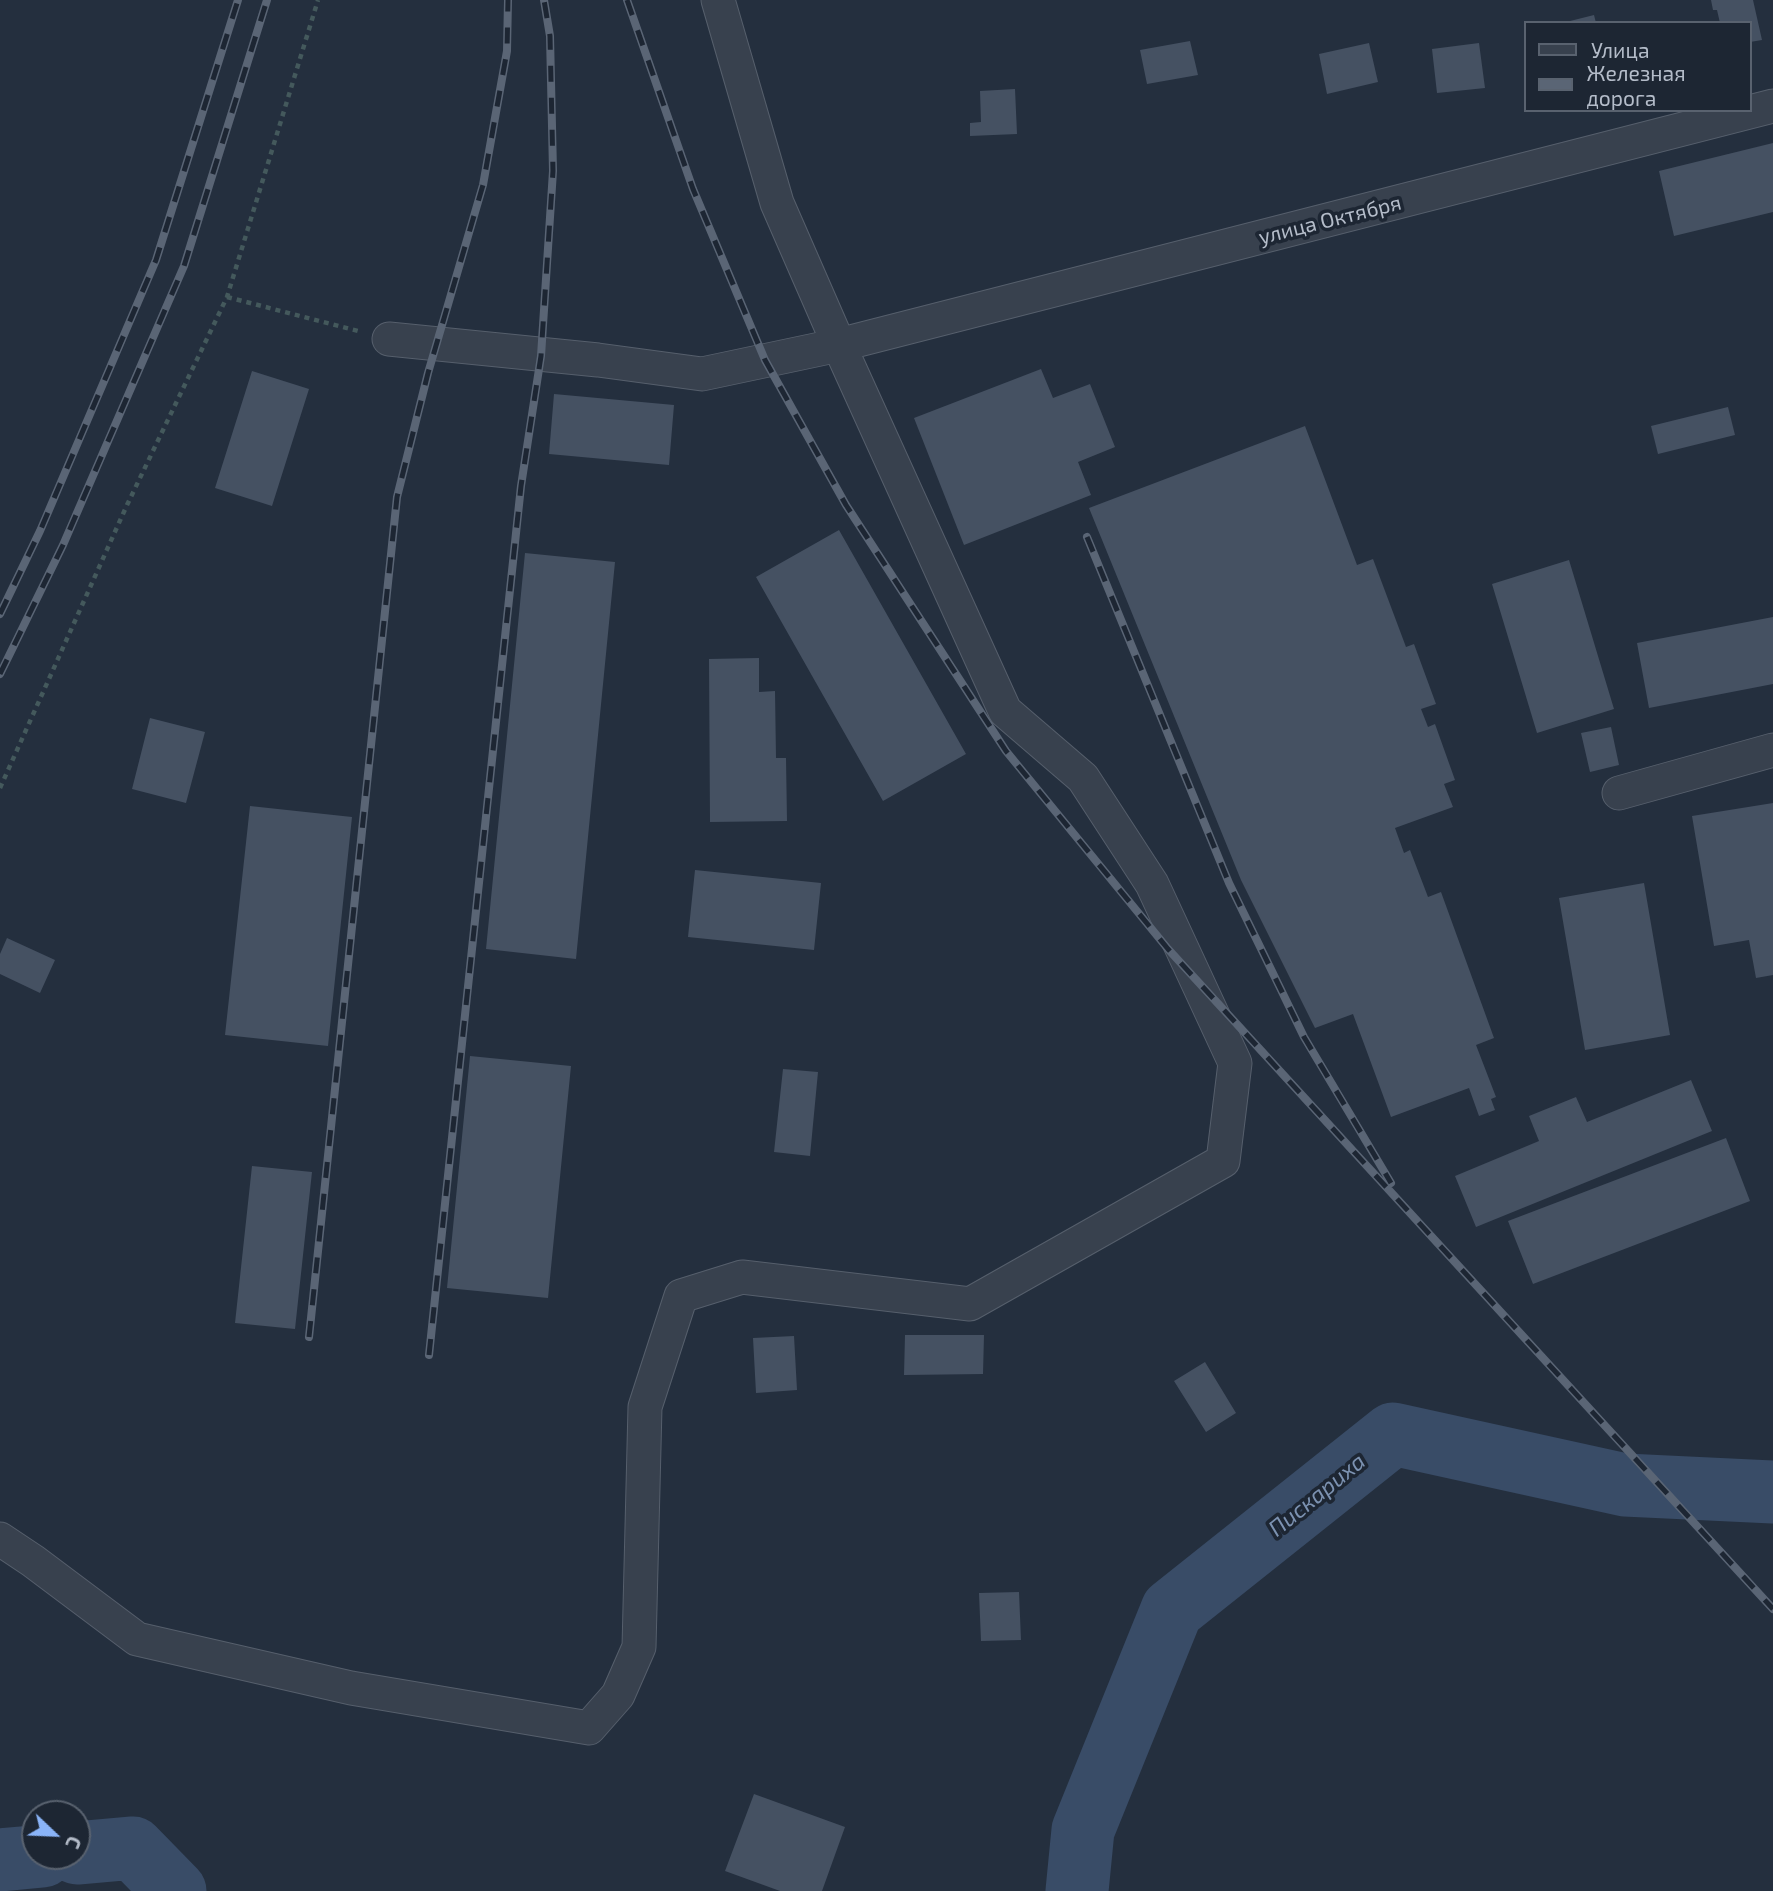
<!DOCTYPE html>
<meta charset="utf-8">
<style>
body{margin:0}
#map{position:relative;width:1773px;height:1891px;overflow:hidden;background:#242f3e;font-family:"Exo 2",sans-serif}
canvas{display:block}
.legend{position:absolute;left:1524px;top:21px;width:228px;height:91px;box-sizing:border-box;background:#1d2633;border:2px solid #59626f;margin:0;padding:9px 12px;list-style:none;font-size:21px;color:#b4bcc9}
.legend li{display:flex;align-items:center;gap:14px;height:35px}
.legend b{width:35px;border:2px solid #59626f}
.north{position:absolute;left:21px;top:1800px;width:70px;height:70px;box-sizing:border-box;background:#1d2633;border:2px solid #59626f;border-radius:50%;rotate:113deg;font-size:19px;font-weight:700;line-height:28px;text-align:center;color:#b4bcc9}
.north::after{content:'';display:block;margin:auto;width:24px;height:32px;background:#8ab4f8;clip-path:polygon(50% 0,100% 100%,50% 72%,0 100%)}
</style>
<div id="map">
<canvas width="1773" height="1891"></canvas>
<ul class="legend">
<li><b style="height:9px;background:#38414e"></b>Улица</li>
<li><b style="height:9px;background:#5a6575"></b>Железная дорога</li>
</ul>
<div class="north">С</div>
</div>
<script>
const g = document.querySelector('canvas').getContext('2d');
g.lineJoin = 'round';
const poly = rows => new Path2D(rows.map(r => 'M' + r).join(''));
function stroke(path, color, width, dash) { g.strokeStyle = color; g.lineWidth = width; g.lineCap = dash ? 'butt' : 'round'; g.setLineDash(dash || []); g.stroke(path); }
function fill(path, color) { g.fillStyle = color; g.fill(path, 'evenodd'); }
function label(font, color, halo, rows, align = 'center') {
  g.font = font + ' "Exo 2",sans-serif'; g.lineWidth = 7; g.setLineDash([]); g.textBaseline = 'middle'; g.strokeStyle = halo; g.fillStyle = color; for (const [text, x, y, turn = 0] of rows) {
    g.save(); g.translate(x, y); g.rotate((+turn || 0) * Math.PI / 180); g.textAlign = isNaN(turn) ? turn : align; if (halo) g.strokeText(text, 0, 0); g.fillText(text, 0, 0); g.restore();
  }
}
const river = poly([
 [77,1853,133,1848,175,1891],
 [0,1860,43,1856],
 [1077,1891,1083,1830,1172,1610,1393,1434,1625,1485,1773,1492]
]);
const building = poly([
 [1711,0,1753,0,1762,40,1750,42,1750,23,1720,23,1717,10,1713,10],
 [1594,15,1596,23,1567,23,1566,22],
 [1190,41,1198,75,1147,84,1140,50],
 [1369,43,1378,82,1327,94,1319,54],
 [1479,43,1485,88,1437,93,1432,49],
 [1015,89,1017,134,970,136,970,123,981,122,980,91],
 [1773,143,1773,212,1674,236,1659,171],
 [1041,369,1053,398,1090,384,1115,447,1078,462,1091,495,964,545,914,418],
 [252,371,309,389,272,506,215,488],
 [554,394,674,405,669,465,549,454],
 [1728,407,1735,435,1658,454,1651,426],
 [1305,426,1357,565,1373,559,1406,647,1414,644,1436,704,1421,709,1428,727,1435,724,1455,780,1444,784,1453,807,1395,828,1404,853,1410,850,1428,897,1441,892,1494,1038,1476,1045,1496,1097,1491,1099,1495,1110,1479,1116,1469,1088,1391,1117,1353,1014,1315,1028,1241,880,1089,508],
 [839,530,966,754,883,801,756,577],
 [525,553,615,562,576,959,486,949],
 [1569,560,1614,709,1537,733,1492,584],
 [1773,617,1773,684,1649,708,1637,643],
 [759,658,759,692,775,691,776,758,786,758,787,821,710,822,709,659],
 [150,718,205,732,186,803,132,789],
 [1611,727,1619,765,1590,772,1581,733],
 [1773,803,1773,975,1756,978,1749,940,1714,946,1692,816],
 [250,806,352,817,328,1046,225,1035],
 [695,870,821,883,814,950,688,937],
 [1644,883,1670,1035,1585,1050,1559,898],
 [7,938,55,960,40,993,0,974,0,954],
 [470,1056,571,1066,548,1298,447,1288],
 [783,1069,818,1072,810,1156,774,1152],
 [1691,1080,1712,1131,1476,1227,1455,1176,1539,1141,1529,1116,1576,1097,1587,1122],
 [1726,1138,1750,1201,1533,1284,1508,1221],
 [252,1166,312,1172,295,1329,235,1323],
 [905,1335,984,1335,983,1374,904,1375],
 [794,1336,797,1390,756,1393,753,1338],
 [1205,1362,1236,1413,1206,1432,1174,1381],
 [1019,1592,1021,1640,981,1641,979,1593],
 [754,1794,845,1827,822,1891,780,1891,725,1871]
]);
const path = poly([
 [227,297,358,331],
 [0,788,127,505,227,297,318,0]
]);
const minor = poly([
 [389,339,598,360,702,374,839,345,777,203,718,0],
 [1619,793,1773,750],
 [0,1539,33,1561,137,1639,351,1688,589,1728,618,1695,639,1647,645,1407,681,1296,742,1277,970,1304,1223,1161,1235,1063,1152,884,1083,778,1005,711,839,345,1773,106]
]);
const rail = poly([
 [627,0,693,189,765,360,846,505,1006,751,1168,949,1773,1609],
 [1087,537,1229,883,1304,1037,1391,1183],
 [0,614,40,531,156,260,238,0],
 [0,674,63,545,184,266,267,0],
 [309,1337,397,497,428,373,483,185,507,51,508,0],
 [429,1355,521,486,541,356,553,171,550,36,544,0]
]);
const streetNames = [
 ["улица Октября",1330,220,-14]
];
const waterNames = [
 ["Пискариха",1317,1495,-39]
];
stroke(river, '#394c67', 63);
fill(building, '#455162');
stroke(minor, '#565f6c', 35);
stroke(path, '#44595c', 4.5, [5, 5]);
stroke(minor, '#38414e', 33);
stroke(rail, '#5a6575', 8);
stroke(rail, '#1d2633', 5, [16]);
label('21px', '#b4bcc9', '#1d2633', streetNames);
label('italic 23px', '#7c92b1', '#1d2633', waterNames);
</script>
